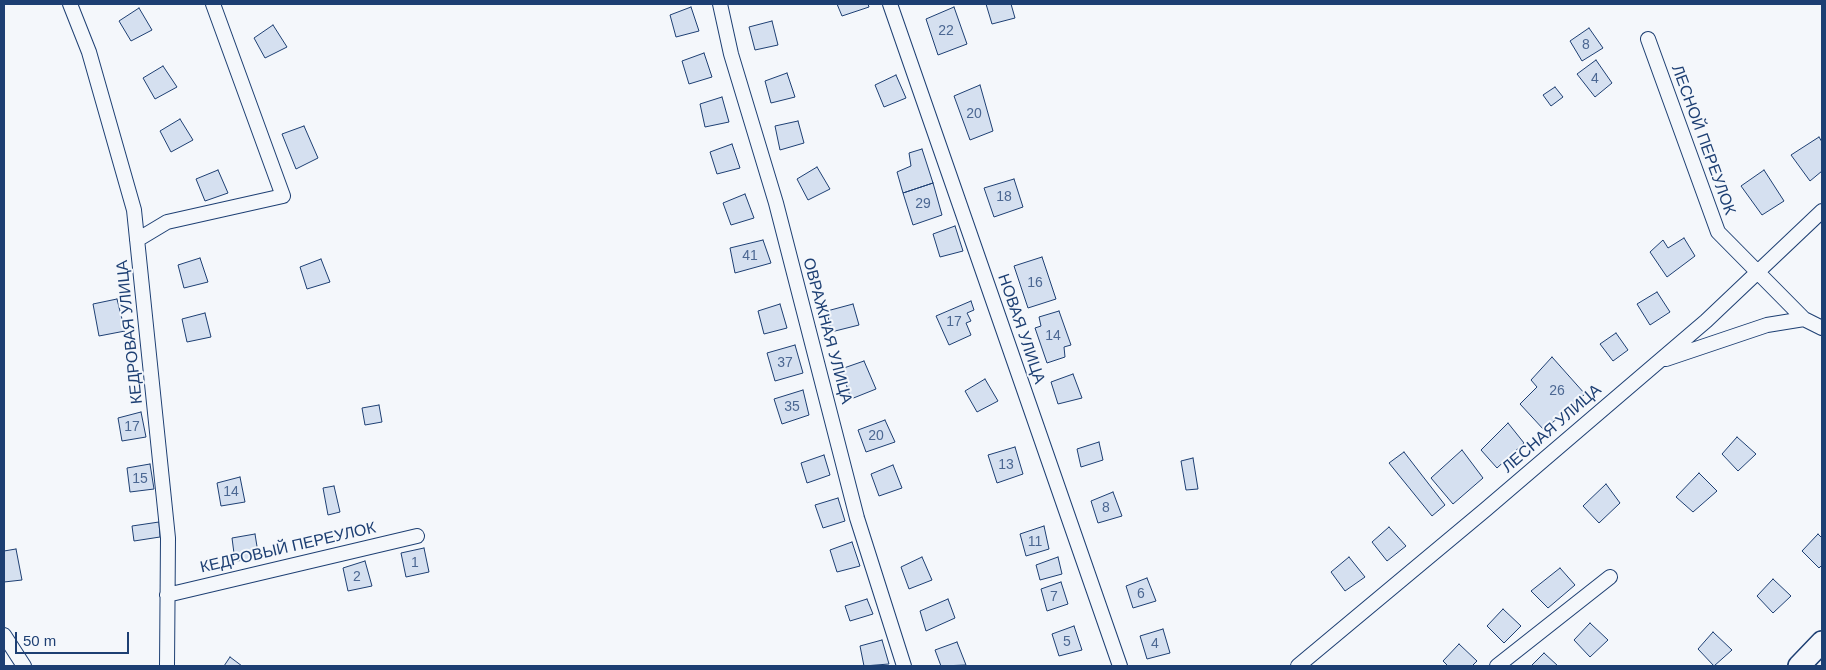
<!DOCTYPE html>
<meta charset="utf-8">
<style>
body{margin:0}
#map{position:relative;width:1826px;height:670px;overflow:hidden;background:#f4f7fb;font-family:Arial,sans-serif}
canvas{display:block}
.frame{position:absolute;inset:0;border:5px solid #1d3f73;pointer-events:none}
.scale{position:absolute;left:15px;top:632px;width:114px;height:22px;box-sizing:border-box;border:2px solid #1d3f73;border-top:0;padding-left:6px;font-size:15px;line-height:18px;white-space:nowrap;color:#1d3f73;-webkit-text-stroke:4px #f4f7fb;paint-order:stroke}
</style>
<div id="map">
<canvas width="1826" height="670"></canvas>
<div class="frame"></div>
<div class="scale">50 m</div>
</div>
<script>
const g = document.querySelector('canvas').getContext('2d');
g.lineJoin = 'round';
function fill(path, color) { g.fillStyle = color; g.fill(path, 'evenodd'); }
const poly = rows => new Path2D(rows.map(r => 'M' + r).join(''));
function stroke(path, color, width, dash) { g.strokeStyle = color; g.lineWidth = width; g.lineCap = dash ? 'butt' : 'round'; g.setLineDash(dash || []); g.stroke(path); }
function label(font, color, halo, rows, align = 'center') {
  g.font = font + ' Arial,sans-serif'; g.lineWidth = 4; g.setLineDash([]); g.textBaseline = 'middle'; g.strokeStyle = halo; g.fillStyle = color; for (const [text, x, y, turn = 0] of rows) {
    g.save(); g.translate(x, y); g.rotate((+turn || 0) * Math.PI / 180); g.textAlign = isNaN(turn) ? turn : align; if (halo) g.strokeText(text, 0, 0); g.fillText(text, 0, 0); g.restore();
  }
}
const building = poly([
 [837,4,868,4,869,7,842,16,837,4],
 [986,4,1011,4,1015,18,992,24,986,4],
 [691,7,699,31,676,37,670,15,691,7],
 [954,7,967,44,938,55,926,19,954,7],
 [139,8,152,30,131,41,119,21,139,8],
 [772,21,778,45,755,50,749,27,772,21],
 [273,25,287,47,265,58,254,38,273,25],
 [1589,28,1603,48,1582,61,1570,41,1589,28],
 [704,53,712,77,689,84,682,61,704,53],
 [1596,60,1612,83,1595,97,1577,74,1596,60],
 [163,66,177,87,155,99,143,78,163,66],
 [787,73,795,97,771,103,765,81,787,73],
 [896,75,906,98,884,107,875,85,896,75],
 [980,85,993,131,970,140,954,96,980,85],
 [1555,87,1563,97,1551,106,1543,95,1555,87],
 [722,97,729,122,705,127,700,104,722,97],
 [180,119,193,140,171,152,160,131,180,119],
 [798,121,804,143,780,150,775,126,798,121],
 [304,126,318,158,296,169,282,134,304,126],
 [1819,137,1822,142,1822,171,1810,181,1791,155,1819,137],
 [732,144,740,168,717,174,710,152,732,144],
 [922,149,933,183,903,193,897,172,911,166,909,153,922,149],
 [817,167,830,189,808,200,797,179,817,167],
 [218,170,228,193,205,201,196,179,218,170],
 [1764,170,1784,201,1762,215,1741,186,1764,170],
 [1014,179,1023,207,994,217,984,188,1014,179],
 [933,183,942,215,913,225,903,193,933,183],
 [745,194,754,218,731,225,723,203,745,194],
 [955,226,963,251,940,257,933,234,955,226],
 [1684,238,1695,256,1667,277,1650,252,1663,240,1668,248,1684,238],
 [763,240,771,263,735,273,730,248,763,240],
 [1042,257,1056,299,1028,308,1014,266,1042,257],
 [200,258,208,282,184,288,178,265,200,258],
 [321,259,330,282,307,289,300,267,321,259],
 [1657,292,1670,312,1650,325,1637,304,1657,292],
 [117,299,125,331,99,336,93,304,117,299],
 [971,301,974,310,967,313,971,321,966,323,971,335,949,345,936,316,971,301],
 [780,304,787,328,764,334,758,311,780,304],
 [853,304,859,325,831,332,827,311,853,304],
 [1059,311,1071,345,1064,347,1065,357,1047,363,1035,328,1041,326,1039,317,1059,311],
 [205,313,211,337,187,342,182,319,205,313],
 [1616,333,1628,350,1613,361,1600,344,1616,333],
 [795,345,803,373,775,381,767,353,795,345],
 [1552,357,1585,394,1544,430,1520,404,1537,387,1531,380,1552,357],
 [864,361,876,389,851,399,841,369,864,361],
 [1073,374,1082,398,1058,404,1051,382,1073,374],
 [985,379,998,401,977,412,965,391,985,379],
 [803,390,809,415,782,424,774,399,803,390],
 [379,405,382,422,365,425,362,408,379,405],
 [141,412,146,437,122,441,118,418,141,412],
 [885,420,895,442,866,452,858,430,885,420],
 [1508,423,1524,443,1497,468,1481,450,1508,423],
 [1737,437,1756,454,1738,471,1722,454,1737,437],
 [1099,442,1103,460,1081,467,1077,449,1099,442],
 [1015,447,1023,474,997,483,988,455,1015,447],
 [1462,450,1483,478,1453,504,1431,478,1462,450],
 [1404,452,1445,505,1432,516,1389,463,1404,452],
 [824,455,830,475,807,483,801,463,824,455],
 [1193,458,1198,489,1186,490,1181,461,1193,458],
 [150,464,154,489,130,492,127,468,150,464],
 [893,465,902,488,879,496,871,474,893,465],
 [1699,473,1717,491,1693,512,1676,497,1699,473],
 [240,477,245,502,221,506,217,483,240,477],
 [1606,484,1620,503,1599,523,1583,506,1606,484],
 [334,486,340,512,328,515,323,488,334,486],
 [1113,492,1122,516,1098,523,1091,501,1113,492],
 [838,498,845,521,823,528,815,505,838,498],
 [159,522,160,537,134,541,132,526,159,522],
 [1044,526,1049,549,1026,556,1020,534,1044,526],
 [1389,527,1406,546,1387,561,1372,542,1389,527],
 [255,534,259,559,235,561,232,538,255,534],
 [1818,534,1822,538,1822,565,1819,568,1802,551,1818,534],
 [852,542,860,566,837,572,830,550,852,542],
 [424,548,429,572,406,577,401,553,424,548],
 [16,549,22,580,4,582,4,551,16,549],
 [922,557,932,580,909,589,901,567,922,557],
 [1058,557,1062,574,1040,580,1036,565,1058,557],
 [1349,557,1365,577,1345,591,1331,572,1349,557],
 [365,561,372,586,348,591,343,568,365,561],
 [1560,568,1575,585,1548,608,1531,591,1560,568],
 [1147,578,1156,601,1133,608,1126,586,1147,578],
 [1773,579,1791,596,1773,613,1757,596,1773,579],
 [1061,582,1068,604,1047,611,1041,589,1061,582],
 [867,599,873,614,850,621,845,606,867,599],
 [948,599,955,618,926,631,920,611,948,599],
 [1503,609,1521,626,1504,643,1487,626,1503,609],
 [1590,623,1608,640,1590,657,1574,640,1590,623],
 [1074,626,1082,650,1059,656,1052,634,1074,626],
 [1163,629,1170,653,1147,659,1140,636,1163,629],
 [1713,632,1732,650,1714,666,1698,649,1713,632],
 [882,640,889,664,864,666,860,646,882,640],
 [957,642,966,665,941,666,935,650,957,642],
 [1459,644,1477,661,1472,666,1448,666,1443,661,1459,644],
 [1544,653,1558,666,1531,666,1544,653],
 [230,657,242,666,224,666,230,657]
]);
const street = poly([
 [70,4,89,52,134,210,168,538,167,666],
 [720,4,731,54,776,203,857,518,904,666],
 [890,4,1120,666],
 [1648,39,1718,232,1804,319,1822,328],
 [137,240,167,222,283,196,213,4],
 [1666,359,1767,325,1804,319],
 [167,595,417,536],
 [4,635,24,666],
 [1298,666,1485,510,1706,321,1822,211],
 [1497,666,1610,577]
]);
const primary = poly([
 [1799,666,1822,642]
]);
const numberNames = [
 ["22",946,31],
 ["8",1586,45],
 ["4",1595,79],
 ["20",974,114],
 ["18",1004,197],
 ["29",923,204],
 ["41",750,256],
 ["16",1035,283],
 ["17",954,322],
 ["14",1053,336],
 ["37",785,363],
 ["26",1557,391],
 ["35",792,407],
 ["17",132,427],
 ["20",876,436],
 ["13",1006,465],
 ["15",140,479],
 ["14",231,492],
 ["8",1106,508],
 ["11",1035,542],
 ["1",415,563],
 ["2",357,577],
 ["6",1141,594],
 ["7",1054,597],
 ["5",1067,642],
 ["4",1155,644]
];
const streetNames = [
 ["ЛЕСНОЙ ПЕРЕУЛОК",1703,140,70],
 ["НОВАЯ УЛИЦА",1021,329,71],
 ["ОВРАЖНАЯ УЛИЦА",827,331,75],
 ["КЕДРОВАЯ УЛИЦА",130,332,-96],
 ["ЛЕСНАЯ УЛИЦА",1552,429,-41],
 ["КЕДРОВЫЙ ПЕРЕУЛОК",288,548,-13]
];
fill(building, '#d5e0f0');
stroke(building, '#1d3f73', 1);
stroke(street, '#1d3f73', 16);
stroke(primary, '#1d3f73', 24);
stroke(street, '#f4f7fb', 14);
stroke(primary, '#f4f7fb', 21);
label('14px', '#4b6792', null, numberNames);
label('16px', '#1d3f73', '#f4f7fb', streetNames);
</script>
